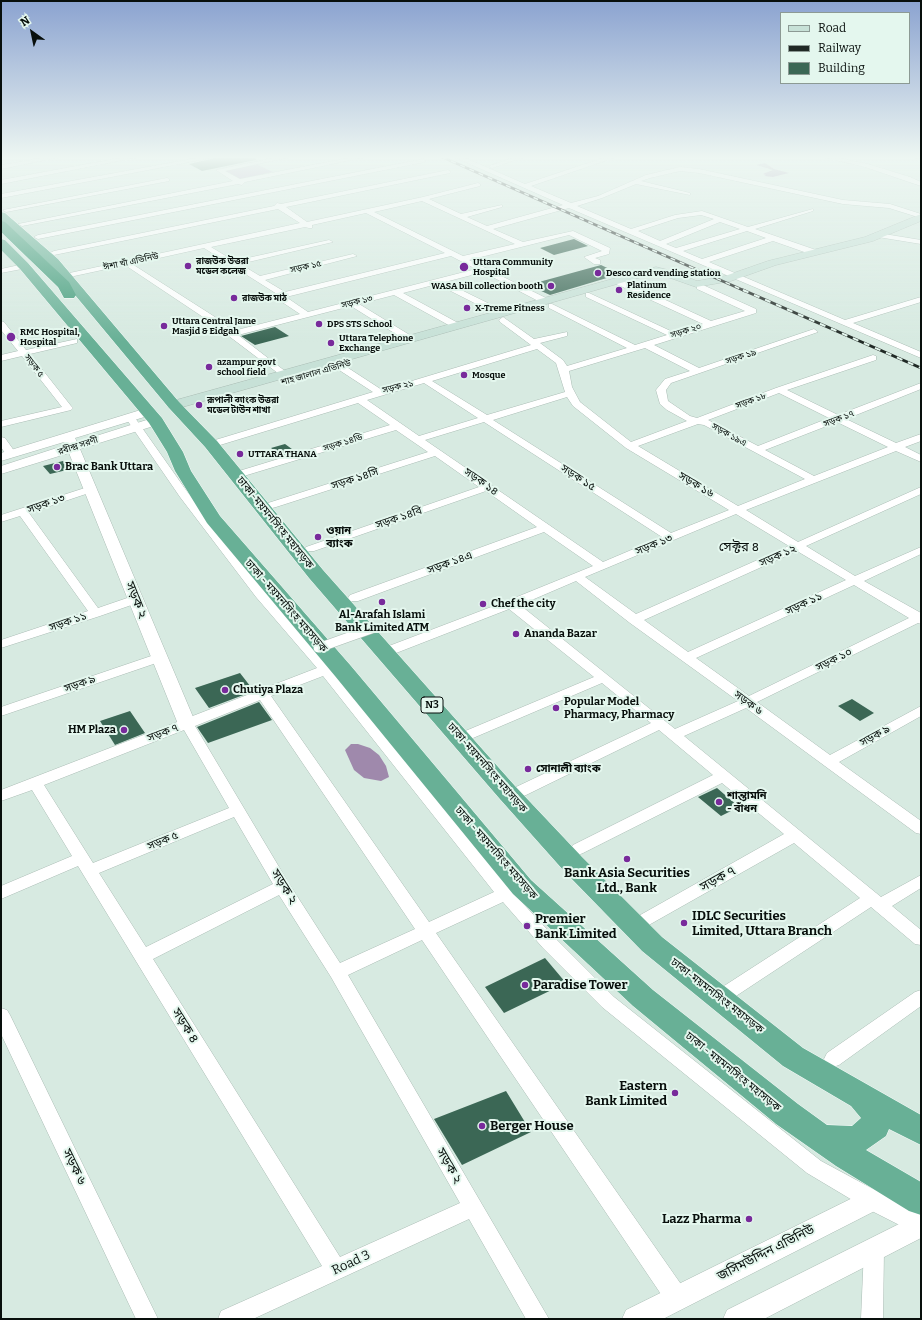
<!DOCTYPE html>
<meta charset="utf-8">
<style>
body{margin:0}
#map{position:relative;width:922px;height:1320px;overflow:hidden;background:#d7eae1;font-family:Bitter,serif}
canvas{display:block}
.frame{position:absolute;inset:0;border:2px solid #080f0c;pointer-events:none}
.legend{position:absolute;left:780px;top:12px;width:130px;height:72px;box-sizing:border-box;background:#e4f7ee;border:1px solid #8c9a94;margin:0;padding:5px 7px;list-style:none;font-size:12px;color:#080f0c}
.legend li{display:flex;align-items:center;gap:8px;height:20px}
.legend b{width:20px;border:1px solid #8c9a94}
.north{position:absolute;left:12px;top:12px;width:40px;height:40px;-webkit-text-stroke:3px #e4f7ee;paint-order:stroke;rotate:327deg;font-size:11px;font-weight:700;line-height:16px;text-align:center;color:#080f0c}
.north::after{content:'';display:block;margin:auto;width:14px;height:18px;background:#080f0c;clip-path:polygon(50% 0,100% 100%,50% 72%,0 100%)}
</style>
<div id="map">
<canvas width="922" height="1320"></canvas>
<div class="frame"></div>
<ul class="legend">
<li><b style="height:5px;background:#c7e1d7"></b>Road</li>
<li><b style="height:5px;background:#202925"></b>Railway</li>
<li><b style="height:11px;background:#3b6755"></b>Building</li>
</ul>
<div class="north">N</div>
</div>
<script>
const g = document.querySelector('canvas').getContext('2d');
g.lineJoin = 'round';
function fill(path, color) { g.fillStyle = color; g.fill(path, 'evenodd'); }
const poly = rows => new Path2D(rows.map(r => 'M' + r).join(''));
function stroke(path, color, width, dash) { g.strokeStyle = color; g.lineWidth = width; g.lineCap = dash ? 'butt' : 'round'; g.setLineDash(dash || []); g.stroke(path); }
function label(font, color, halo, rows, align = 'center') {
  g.font = font + ' Bitter,"Noto Sans Bengali",serif'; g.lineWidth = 4; g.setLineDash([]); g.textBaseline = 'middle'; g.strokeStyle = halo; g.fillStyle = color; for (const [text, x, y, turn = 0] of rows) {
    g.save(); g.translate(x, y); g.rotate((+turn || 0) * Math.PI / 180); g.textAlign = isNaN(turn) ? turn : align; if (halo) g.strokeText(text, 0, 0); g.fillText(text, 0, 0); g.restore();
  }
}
const green = poly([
 [256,164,273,172,240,179,224,170]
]);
const water = poly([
 [765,163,774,169,789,173,773,177,764,176,766,175,763,174,765,173,773,170,756,165],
 [351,744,358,744,370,748,379,755,386,766,389,777,381,781,364,778,354,770,345,750]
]);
const building = poly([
 [219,157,255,157,256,160,202,171,189,164],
 [574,239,588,246,554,255,540,248],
 [601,265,620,274,550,295,528,285],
 [275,327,289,336,255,345,241,336],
 [285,444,296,452,282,456,271,448],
 [63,461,71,469,50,474,43,466],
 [240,673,254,691,209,708,195,688],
 [852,699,874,713,860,721,838,706],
 [259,702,272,720,208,743,197,727],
 [130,711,145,733,115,745,100,721],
 [717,788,739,807,721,816,698,797],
 [545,958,566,983,504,1013,485,987],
 [506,1091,531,1132,462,1165,434,1119]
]);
const minor = poly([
 [47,157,61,157,1,169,1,165,47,157],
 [125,157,139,157,1,184,1,180,125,157],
 [202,157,216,157,1,198,1,194,202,157],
 [278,157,291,157,225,171,240,179,353,157,366,157,245,182,242,185,238,184,22,226,18,224,233,181,216,170,278,157],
 [454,157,463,157,525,184,606,157,616,157,531,186,571,203,598,196,646,175,680,167,699,169,843,200,890,204,921,214,921,218,889,208,843,204,699,173,680,171,650,178,641,181,690,193,690,195,636,184,602,198,577,206,631,229,675,215,702,211,748,227,813,209,813,211,755,229,816,250,816,254,810,254,773,241,709,262,845,320,921,297,921,302,853,323,921,352,921,358,569,208,493,229,523,242,573,231,610,248,609,254,595,258,600,260,600,264,594,264,584,257,602,251,569,235,469,260,548,299,548,303,542,303,483,272,445,282,504,311,504,315,498,315,437,284,403,293,460,324,460,328,454,328,394,295,359,304,413,337,413,341,407,341,351,306,238,335,294,378,294,382,291,383,209,321,125,265,65,278,61,276,65,274,300,223,278,209,54,255,50,253,54,251,274,206,277,203,281,204,448,170,451,172,450,173,286,207,307,222,423,197,478,183,480,184,480,186,429,199,461,214,502,205,502,207,467,217,487,226,563,205,454,157],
 [422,201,515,244,463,256,374,212,422,201],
 [366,213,445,253,285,292,265,280,357,256,353,254,260,276,240,264,333,242,329,240,234,261,211,247,305,227,309,228,312,228,312,225,366,213],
 [701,215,714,219,660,241,638,231,678,218,701,215],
 [720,222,740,229,676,248,666,244,720,222],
 [747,231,766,238,702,259,683,251,747,231],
 [204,248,277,294,275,296,276,298,300,314,233,331,215,317,132,264,204,248],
 [451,256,476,269,308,312,286,297,451,256],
 [515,157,525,157,492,168,489,166,515,157],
 [822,157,835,157,868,164,910,177,921,182,921,186,865,167,822,157],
 [914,157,921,157,921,160,915,158,914,157],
 [423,159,426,161,425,162,38,239,34,237,38,235,423,159],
 [167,178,169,179,169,181,6,212,3,210,167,178],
 [878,233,921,240,921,244,878,237,878,233],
 [24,264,28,266,27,268,1,273,1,269,24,264],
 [614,279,620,279,711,321,745,311,697,289,697,285,703,285,756,309,756,313,654,345,699,368,811,330,814,329,818,332,671,383,666,390,668,401,690,416,697,418,776,388,873,355,876,356,876,360,787,390,838,415,921,383,921,389,846,419,896,443,921,434,921,441,905,447,921,455,921,462,896,451,746,510,798,542,921,487,921,494,806,546,855,576,921,547,921,554,864,581,921,613,921,624,918,623,757,702,830,755,921,706,921,716,839,762,921,821,921,834,916,833,746,708,684,736,881,897,921,875,921,888,892,906,921,930,921,945,915,944,871,907,736,996,730,998,724,996,721,991,724,986,860,898,794,843,647,926,641,928,635,926,633,922,635,918,784,834,722,783,583,853,578,855,573,853,570,849,573,845,713,775,659,730,526,795,521,796,516,795,514,791,516,787,651,723,602,683,473,738,463,738,461,735,463,732,594,677,509,609,391,655,381,655,380,652,381,649,507,601,593,566,544,532,358,601,350,601,348,598,350,595,537,527,486,491,314,551,306,551,304,549,306,547,479,487,435,456,276,507,272,508,267,505,268,503,428,452,396,430,247,475,243,476,238,473,239,471,390,425,358,403,220,445,216,446,211,443,212,441,373,392,336,368,336,364,342,364,382,390,531,345,500,322,499,320,503,317,534,339,567,332,567,336,540,343,563,360,567,366,627,348,549,308,549,304,552,304,635,345,667,335,586,297,586,293,589,293,675,333,703,324,614,283,614,279],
 [645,348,690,371,665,379,656,390,660,404,667,410,687,421,631,442,580,402,572,387,569,371,645,348],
 [537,349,556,363,565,392,487,415,432,381,537,349],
 [424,383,478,418,419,436,367,400,424,383],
 [779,393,829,418,758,446,708,420,779,393],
 [567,397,573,406,626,448,729,510,671,533,493,420,567,397],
 [484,422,662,537,603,562,425,440,484,422],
 [837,422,888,447,814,476,765,450,837,422],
 [698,424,704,425,805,479,738,506,638,446,698,424],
 [736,514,789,546,636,614,585,577,736,514],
 [797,551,846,580,688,652,644,620,797,551],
 [576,581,630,623,738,701,675,729,520,605,576,581],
 [854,585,909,618,749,696,696,658,854,585],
 [1,321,4,322,26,350,77,339,77,343,30,354,71,406,73,408,71,410,1,427,1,421,62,407,22,356,1,361,1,355,18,351,1,330,1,321],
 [130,414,133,415,188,493,264,591,315,648,508,886,512,885,518,887,520,891,516,896,555,938,614,997,821,1161,921,1215,921,1236,864,1207,807,1173,602,1007,543,948,503,902,436,933,685,1290,688,1298,685,1306,677,1309,669,1306,422,940,348,975,549,1319,526,1319,469,1219,253,1319,218,1319,221,1311,322,1266,78,866,1,899,1,886,72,856,32,790,1,801,1,790,317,668,256,597,180,497,125,417,130,414],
 [323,676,494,892,429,922,271,696,323,676],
 [260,700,415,929,340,963,288,882,195,726,260,700],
 [184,730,229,808,93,863,44,785,184,730],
 [234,817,273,884,146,947,99,873,234,817],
 [279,895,331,977,460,1203,340,1257,153,959,279,895],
 [1,437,5,438,15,452,16,454,15,456,7,456,1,447,1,437],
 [91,486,96,489,95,491,29,513,98,608,136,595,142,599,140,602,100,616,1,648,1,640,88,611,20,516,1,522,1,515,91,486],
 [160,653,166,657,165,660,1,716,1,707,160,653],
 [921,990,921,1006,839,1065,833,1067,827,1065,824,1059,827,1053,915,992,921,990],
 [1,1008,7,1010,10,1015,158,1319,136,1319,1,1034,1,1008],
 [874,1239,881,1242,884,1249,883,1319,861,1319,864,1249,867,1242,874,1239]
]);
const tertiary = poly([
 [147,408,153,412,151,415,75,438,77,442,156,417,162,421,160,424,80,449,196,724,193,728,187,729,181,728,178,724,69,453,1,474,1,466,66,445,64,442,1,461,1,453,147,408],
 [897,1176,906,1179,909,1187,906,1195,663,1319,622,1319,626,1310,897,1176],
 [921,1213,921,1238,764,1319,723,1319,727,1310,921,1213]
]);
const secondary = poly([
 [921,214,921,221,873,241,776,265,731,281,696,287,656,273,179,408,174,409,169,408,167,405,169,402,652,268,656,267,668,270,697,281,725,276,768,261,865,237,921,214]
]);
const trunk = poly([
 [1,212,5,213,58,259,179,402,217,441,323,570,515,786,582,857,662,937,803,1048,921,1115,921,1145,889,1129,886,1136,866,1150,921,1182,921,1215,909,1211,836,1166,776,1124,633,1006,513,894,335,676,207,523,175,471,167,452,149,423,20,269,1,250,1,239,5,240,28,263,162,418,183,452,191,471,220,516,351,666,531,880,653,990,798,1104,827,1125,852,1126,861,1118,851,1106,783,1066,642,951,564,871,499,798,309,578,205,447,169,408,50,265,1,221,1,212]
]);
const motorway = poly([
 [1,221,5,222,69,282,76,295,74,298,64,298,58,287,1,232,1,221]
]);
const railFar1 = poly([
 [442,157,745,291]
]);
const rail = poly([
 [743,290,921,368]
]);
const pedestrianBridge = poly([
 [318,648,374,628]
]);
const markers = [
 [188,266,4,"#782a9b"],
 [464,267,5,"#782a9b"],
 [598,273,4,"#782a9b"],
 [551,286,4,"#782a9b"],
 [619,290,4,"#782a9b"],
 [234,298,4,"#782a9b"],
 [467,308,4,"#782a9b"],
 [319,324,4,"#782a9b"],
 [164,326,4,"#782a9b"],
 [11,337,5,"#782a9b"],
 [331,343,4,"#782a9b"],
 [209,367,4,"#782a9b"],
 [464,375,4,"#782a9b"],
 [199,405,4,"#782a9b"],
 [240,454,4,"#782a9b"],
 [57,467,4,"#782a9b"],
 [318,537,4,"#782a9b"],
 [382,602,4,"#782a9b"],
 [483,604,4,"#782a9b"],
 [516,634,4,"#782a9b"],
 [225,690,4,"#782a9b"],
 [556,708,4,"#782a9b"],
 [124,730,4,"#782a9b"],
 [528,769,4,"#782a9b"],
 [719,802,4,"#782a9b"],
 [627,859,4,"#782a9b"],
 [684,923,4,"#782a9b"],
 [527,926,4,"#782a9b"],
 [525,985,4,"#782a9b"],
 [675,1093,4,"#782a9b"],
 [482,1126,4,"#782a9b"],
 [749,1219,4,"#782a9b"]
];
const farPoinames = [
 ["রাজউক উত্তরা",196,261],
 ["মডেল কলেজ",196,271],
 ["Uttara Community",473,262],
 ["Hospital",473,272],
 ["Desco card vending station",606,273],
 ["Platinum",627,285],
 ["Residence",627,295],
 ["WASA bill collection booth",543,286,"right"],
 ["রাজউক মাঠ",242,298],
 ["X-Treme Fitness",475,308],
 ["Uttara Central Jame",172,321],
 ["Masjid & Eidgah",172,331],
 ["DPS STS School",327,324],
 ["RMC Hospital,",20,332],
 ["Hospital",20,342],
 ["Uttara Telephone",339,338],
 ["Exchange",339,348],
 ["azampur govt",217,362],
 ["school field",217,372],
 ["Mosque",472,375],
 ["রূপালী ব্যাংক উত্তরা",207,400],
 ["মডেল টাউন শাখা",207,410],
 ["UTTARA THANA",248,454]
];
const farStreetnames = [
 ["ঈশা খাঁ এভিনিউ",131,262,-12],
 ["সড়ক ১৫",306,267,-13],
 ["সড়ক ১৩",357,302,-14],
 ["সড়ক ২০",686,331,-17],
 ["সড়ক ১৯",741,357,-18],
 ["সড়ক ৫",34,366,52],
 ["শাহ জালাল এভিনিউ",316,373,-16],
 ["সড়ক ২১",398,387,-14],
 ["সড়ক ১৮",751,401,-20],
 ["সড়ক ১৭",839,419,-21],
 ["সড়ক ১৯এ",729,435,29],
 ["সড়ক ১৪ডি",343,443,-17],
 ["রবীন্দ্র সরণী",78,446,-18]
];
const shields = [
 [432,705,22]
];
const shieldNames = [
 ["N3",432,705]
];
const poiNames = [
 ["Brac Bank Uttara",65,467],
 ["ওয়ান",326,531],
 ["ব্যাংক",326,544],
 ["Chef the city",491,604],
 ["Al-Arafah Islami",382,615,"center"],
 ["Bank Limited ATM",382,628,"center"],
 ["Ananda Bazar",524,634],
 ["Chutiya Plaza",233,690],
 ["Popular Model",564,702],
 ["Pharmacy, Pharmacy",564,715],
 ["HM Plaza",116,730,"right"],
 ["সোনালী ব্যাংক",536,769],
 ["শান্তামনি",727,796],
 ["- বাঁধন",727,809]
];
const streetNames = [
 ["সড়ক ১৫",578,478,33],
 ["সড়ক ১৪সি",355,479,-18],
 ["সড়ক ১৪",481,482,35],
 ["সড়ক ১৬",696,485,31],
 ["সড়ক ১৩",46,504,-19],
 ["সড়ক ১৪বি",399,518,-19],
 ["ঢাকা-ময়মনসিংহ মহাসড়ক",275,523,51],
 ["সড়ক ১৩",654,545,-22],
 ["সড়ক ১২",778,556,-24],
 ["সড়ক ১৪এ",450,563,-20],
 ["সড়ক ১১",804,604,-25],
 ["ঢাকা - ময়মনসিংহ মহাসড়ক",286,606,49],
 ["সড়ক ১১",68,622,-19],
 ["সড়ক ১০",834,660,-26],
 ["সড়ক ৯",80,684,-19],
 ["সড়ক ৬",748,703,36],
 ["সড়ক ৭",163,733,-21],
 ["সড়ক ৯",875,736,-29],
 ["ঢাকা-ময়মনসিংহ মহাসড়ক",487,768,49],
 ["সড়ক ৫",163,841,-22],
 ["ঢাকা - ময়মনসিংহ মহাসড়ক",496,853,49],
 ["ঢাকা-ময়মনসিংহ মহাসড়ক",717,996,38],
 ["ঢাকা - ময়মনসিংহ মহাসড়ক",733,1072,39]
];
const quarterNames = [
 ["সেক্টর ৪",739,547]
];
const nearStreetnames = [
 ["সড়ক ২",136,600,68],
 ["সড়ক ৭",718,879,-29],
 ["সড়ক ২",284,887,58],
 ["সড়ক ৪",185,1026,58],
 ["সড়ক ২",449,1166,60],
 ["সড়ক ৬",74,1167,64],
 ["জসিমউদ্দিন এভিনিউ",766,1253,-27],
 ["Road 3",351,1263,-25]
];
const nearPoinames = [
 ["Bank Asia Securities",627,873,"center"],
 ["Ltd., Bank",627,888,"center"],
 ["IDLC Securities",692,916],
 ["Limited, Uttara Branch",692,931],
 ["Premier",535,919],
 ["Bank Limited",535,934],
 ["Paradise Tower",533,985],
 ["Eastern",667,1086,"right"],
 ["Bank Limited",667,1101,"right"],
 ["Berger House",490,1126],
 ["Lazz Pharma",741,1219,"right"]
];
fill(green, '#bea8cc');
fill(water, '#9f89ac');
fill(building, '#3b6755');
stroke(minor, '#aabcb4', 1);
stroke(tertiary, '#aabcb4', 1);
stroke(secondary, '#aabcb4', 1);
stroke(trunk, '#fff', 1);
stroke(motorway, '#fff', 1);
fill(minor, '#fff');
fill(tertiary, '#fff');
fill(secondary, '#c7e1d7');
fill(trunk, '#68b096');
fill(motorway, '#439c7b');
stroke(railFar1, '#202925', 2.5);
stroke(rail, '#202925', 3);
stroke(railFar1, '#e4f7ee', 1.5, [5]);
stroke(rail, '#e4f7ee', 2, [6]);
stroke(pedestrianBridge, '#aabcb4', 10, []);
stroke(pedestrianBridge, '#fff', 9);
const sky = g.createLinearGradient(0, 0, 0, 342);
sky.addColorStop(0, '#8ba3d0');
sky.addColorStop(0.46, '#edf6f2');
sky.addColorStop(1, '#edf6f200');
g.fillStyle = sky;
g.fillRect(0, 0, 922, 342);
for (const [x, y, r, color] of markers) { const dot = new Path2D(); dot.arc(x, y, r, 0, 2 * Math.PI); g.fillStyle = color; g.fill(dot); stroke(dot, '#e4f7ee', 1.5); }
label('bold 9px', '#080f0c', '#e4f7ee', farPoinames, 'left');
label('9px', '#080f0c', '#e4f7ee', farStreetnames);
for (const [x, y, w] of shields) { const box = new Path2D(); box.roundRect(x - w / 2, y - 8, w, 16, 3); g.fillStyle = '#e4f7ee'; g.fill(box); stroke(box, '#080f0c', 1); }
label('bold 10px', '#080f0c', null, shieldNames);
label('bold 11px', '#080f0c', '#e4f7ee', poiNames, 'left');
label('11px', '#080f0c', '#e4f7ee', streetNames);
label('13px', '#080f0c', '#e4f7ee', quarterNames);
label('13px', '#080f0c', '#e4f7ee', nearStreetnames);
label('bold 13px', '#080f0c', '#e4f7ee', nearPoinames, 'left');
</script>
